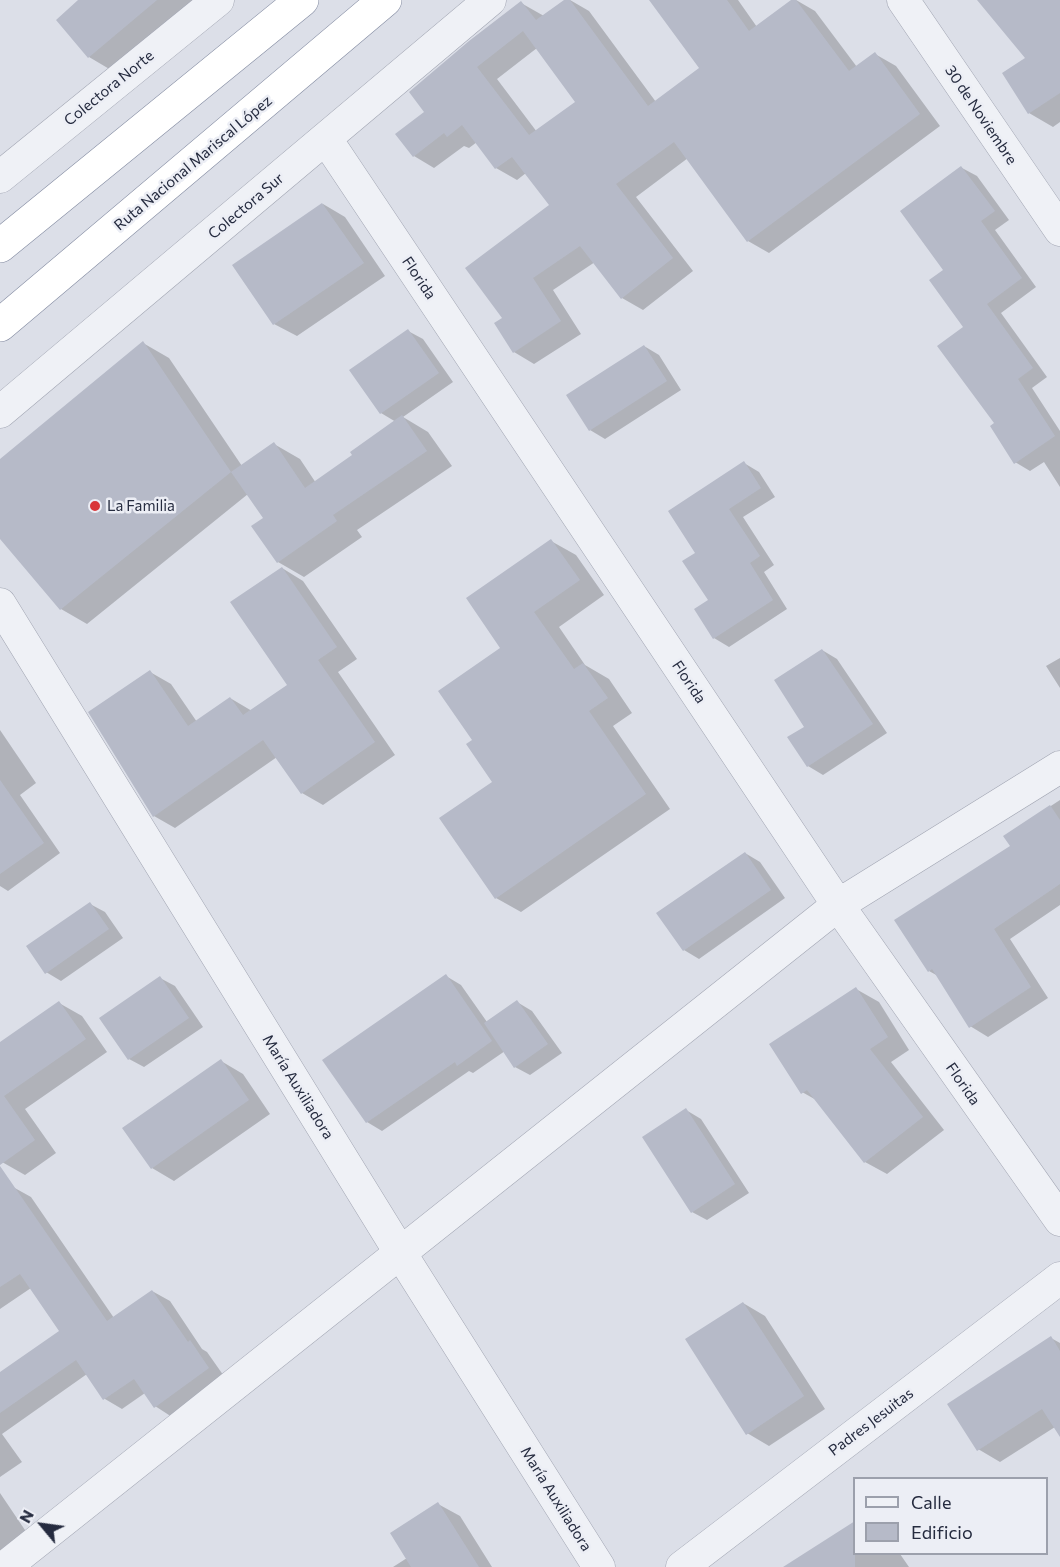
<!DOCTYPE html>
<meta charset="utf-8">
<style>
body{margin:0}
#map{position:relative;width:1060px;height:1567px;overflow:hidden;background:#dcdfe8;font-family:Commissioner,sans-serif}
canvas{display:block}
.legend{position:absolute;left:853px;top:1477px;width:195px;height:78px;box-sizing:border-box;background:#eceef5;border:2px solid #9ca0ac;margin:0;padding:8px 10px;list-style:none;font-size:18px;color:#252b3f}
.legend li{display:flex;align-items:center;gap:12px;height:30px}
.legend b{width:30px;border:2px solid #9ca0ac}
.north{position:absolute;left:12px;top:1495px;width:60px;height:60px;-webkit-text-stroke:4px #eceef5;paint-order:stroke;rotate:299deg;font-size:16px;font-weight:700;line-height:24px;text-align:center;color:#252b3f}
.north::after{content:'';display:block;margin:auto;width:21px;height:27px;background:#252b3f;clip-path:polygon(50% 0,100% 100%,50% 72%,0 100%)}
</style>
<div id="map">
<canvas width="1060" height="1567"></canvas>
<ul class="legend">
<li><b style="height:8px;background:#eff1f6"></b>Calle</li>
<li><b style="height:16px;background:#b6bac8"></b>Edificio</li>
</ul>
<div class="north">N</div>
</div>
<script>
const g = document.querySelector('canvas').getContext('2d');
g.lineJoin = 'round';
function fill(path, color) { g.fillStyle = color; g.fill(path, 'evenodd'); }
const poly = rows => new Path2D(rows.map(r => 'M' + r).join(''));
function stroke(path, color, width, dash) { g.strokeStyle = color; g.lineWidth = width; g.lineCap = dash ? 'butt' : 'round'; g.setLineDash(dash || []); g.stroke(path); }
function label(font, color, halo, rows, align = 'center') {
  g.font = font + ' Commissioner,sans-serif'; g.lineWidth = 5; g.setLineDash([]); g.textBaseline = 'middle'; g.strokeStyle = halo; g.fillStyle = color; for (const [text, x, y, turn = 0] of rows) {
    g.save(); g.translate(x, y); g.rotate((+turn || 0) * Math.PI / 180); g.textAlign = isNaN(turn) ? turn : align; if (halo) g.strokeText(text, 0, 0); g.fillText(text, 0, 0); g.restore();
  }
}
const shadow = poly([
 [81,0,193,0,111,70,89,57,58,20],
 [566,0,570,0,589,11,656,102,701,68,651,0,738,0,757,27,796,0,815,11,857,67,875,54,896,66,940,126,769,253,748,241,688,158,636,197,693,271,643,310,622,298,595,262,553,290,581,334,534,364,514,352,505,318,551,205,526,173,517,180,496,168,477,142,469,148,464,146,434,168,414,156,426,112,521,3,544,16],
 [537,48,577,102,537,132,497,79],
 [979,0,1060,0,1060,122,1053,127,1029,113,1027,59],
 [962,168,977,176,1009,220,995,230,1036,287,1001,313,1047,377,1032,388,1060,431,1060,487,1044,462,1030,471,1015,462,996,424,945,270],
 [323,204,345,217,385,276,297,336,274,324],
 [408,331,423,339,453,382,403,417,428,432,452,466,357,530,362,537,304,577,278,562,265,518,248,494,87,624,61,609,0,537,0,461,143,343,169,358,242,466,274,444,300,459,316,483,354,456,396,422,381,413],
 [644,346,659,355,681,390,605,439,590,430],
 [744,463,759,472,775,497,743,517,774,565,764,572,787,609,729,647,714,638,710,601,697,554],
 [551,541,576,555,604,595,559,627,585,665,609,679,632,713,613,726,670,809,521,912,496,898,494,782,474,741,502,648],
 [282,568,303,581,357,659,338,672,395,755,323,805,302,793,277,757,175,828,154,816,150,672,171,684,197,722,230,698,252,711,289,685],
 [822,650,837,659,887,733,823,775,808,766,806,727],
 [1060,658,1060,688,1046,666],
 [0,730,36,783,20,795,60,853,8,891,0,886],
 [1060,800,1060,905,1010,939,1048,998,988,1037,970,1026,938,976,929,971,1012,847,1005,836],
 [745,853,760,862,785,898,699,959,684,950],
 [90,904,105,912,123,938,61,981,46,972],
 [446,976,461,985,487,1022,517,1002,532,1011,562,1053,530,1075,515,1067,505,1051,473,1073,469,1071,382,1131,367,1122,325,1061],
 [160,978,175,986,203,1027,144,1067,129,1059],
 [856,989,879,1002,909,1050,891,1062,944,1130,887,1174,865,1162,818,1101,802,1092],
 [59,1003,82,1016,107,1052,25,1109,56,1153,25,1175,2,1162,0,1159,0,1044],
 [221,1061,243,1074,270,1114,174,1181,152,1168],
 [686,1110,701,1119,749,1193,707,1220,692,1212],
 [13,1187,31,1197,114,1318,152,1291,170,1301,202,1349,207,1352,226,1379,172,1417,155,1406,145,1393,122,1409,105,1399,87,1374,2,1434,22,1462,0,1477,0,1374,61,1332,31,1288,0,1309,0,1196],
 [743,1303,765,1316,825,1409,769,1446,747,1433],
 [1051,1338,1060,1343,1060,1434,1055,1427,1000,1462,978,1449],
 [0,1493,29,1536,0,1556],
 [438,1504,460,1516,492,1567,393,1567,407,1558],
 [854,1554,900,1554,909,1567,800,1567]
]);
const building = poly([
 [78,0,157,0,88,58,56,20],
 [564,0,570,0,648,106,699,68,649,0,727,0,749,31,791,0,796,0,849,71,875,52,920,114,747,242,674,142,616,184,673,258,621,299,580,246,533,278,561,321,513,353,494,323,502,318,465,268,549,205,512,157,495,169,462,125,447,137,444,133,413,157,395,134,424,112,409,92,469,41,521,1,536,20],
 [523,31,575,102,529,135,477,67],
 [977,0,1060,0,1060,93,1028,114,1002,73,1025,58],
 [961,166,995,211,981,221,1022,278,987,304,1033,368,1018,379,1055,436,1014,464,990,426,994,423,937,346,963,327,929,280,943,270,900,211],
 [322,203,364,263,273,325,232,265],
 [408,329,439,373,380,414,349,370],
 [143,341,231,472,274,442,305,488,352,455,350,452,402,415,427,451,333,515,337,521,277,563,251,526,263,518,231,472,60,610,0,539,0,459],
 [644,345,667,381,589,431,566,395],
 [744,461,761,488,729,509,760,556,750,563,773,600,713,639,694,609,708,600,682,561,695,553,668,511],
 [551,539,580,580,534,612,574,669,583,663,608,698,589,711,646,794,495,899,439,818,492,782,466,744,472,740,438,691,500,648,466,598],
 [282,567,337,647,318,660,375,742,301,794,263,740,153,817,88,712,150,670,188,726,230,697,243,715,287,685,230,602],
 [822,649,873,724,807,767,787,737,804,727,774,680],
 [0,780,44,843,0,874],
 [1050,805,1060,820,1060,884,994,929,1031,987,969,1028,932,969,928,972,894,920,1010,846,1003,836],
 [745,852,771,890,683,951,656,913],
 [90,902,109,929,45,974,26,946],
 [446,974,492,1041,457,1066,455,1062,366,1123,322,1060],
 [160,976,189,1018,128,1060,99,1018],
 [856,987,888,1037,870,1049,923,1117,864,1163,807,1090,801,1094,769,1044],
 [517,1000,548,1044,514,1068,484,1023],
 [59,1001,86,1039,4,1096,35,1140,0,1165,0,1042],
 [221,1059,249,1100,151,1169,122,1128],
 [686,1108,735,1184,691,1213,642,1137],
 [0,1166,107,1321,152,1290,188,1342,190,1340,209,1368,154,1408,134,1379,103,1400,76,1360,0,1413,0,1372,59,1331,20,1274,0,1287],
 [743,1302,804,1396,746,1435,685,1339],
 [1051,1336,1060,1351,1060,1437,1042,1409,977,1451,947,1404],
 [438,1502,479,1567,411,1567,390,1533],
 [855,1521,855,1567,783,1567]
]);
const street = poly([
 [903,0,1060,230],
 [326,139,838,905,1060,1220],
 [0,177,218,0],
 [0,412,490,0],
 [0,604,401,1254,599,1567],
 [5,1567,838,905,1060,767],
 [682,1567,1060,1278]
]);
const highway = poly([
 [0,246,302,0],
 [0,325,385,0]
]);
const markers = [
 [95,506,6,"#d93538"]
];
const streetNames = [
 ["Colectora Norte",109,88,-39],
 ["30 de Noviembre",981,115,56],
 ["Ruta Nacional Mariscal López",193,163,-40],
 ["Colectora Sur",246,206,-40],
 ["Florida",419,278,56],
 ["Florida",689,682,56],
 ["Florida",963,1084,55],
 ["María Auxiliadora",298,1087,58],
 ["Padres Jesuitas",871,1422,-37],
 ["María Auxiliadora",556,1499,58]
];
const poiNames = [
 ["La Familia",107,506]
];
fill(shadow, '#0003');
fill(building, '#b6bac8');
stroke(street, '#a1a5b2', 33);
stroke(highway, '#828aa0', 34);
stroke(street, '#eff1f6', 32);
stroke(highway, '#fff', 33);
for (const [x, y, r, color] of markers) { const dot = new Path2D(); dot.arc(x, y, r, 0, 2 * Math.PI); g.fillStyle = color; g.fill(dot); stroke(dot, '#eceef5', 2); }
label('15px', '#252b3f', '#eceef5', streetNames);
label('15px', '#252b3f', '#eceef5', poiNames, 'left');
</script>
